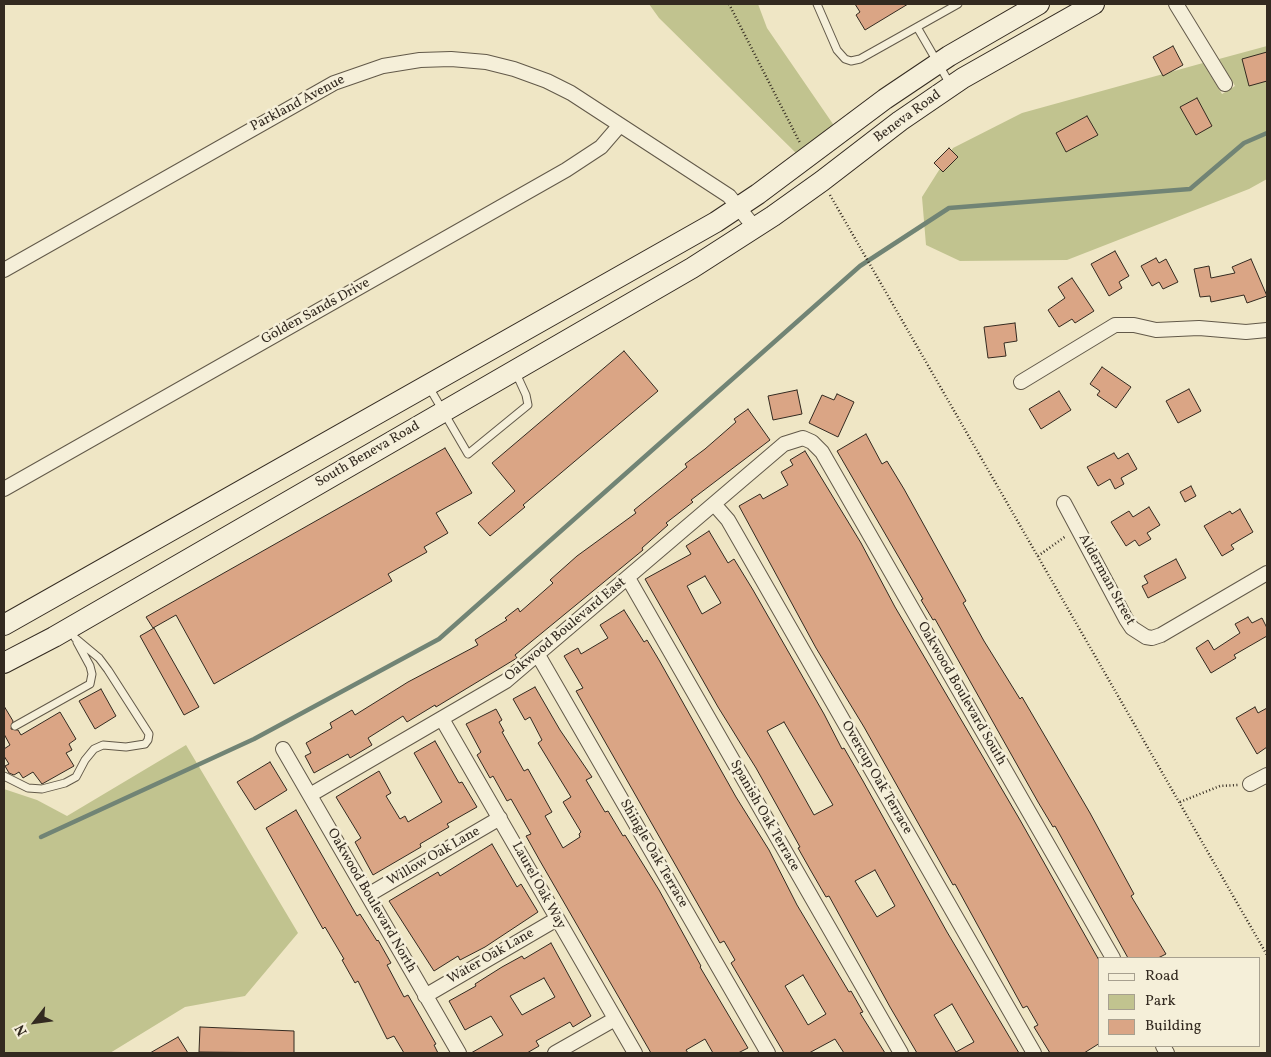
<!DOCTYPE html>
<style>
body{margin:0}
#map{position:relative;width:1271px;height:1057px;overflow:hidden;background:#efe6c5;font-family:Vollkorn,serif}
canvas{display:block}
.frame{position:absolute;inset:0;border:5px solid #332a20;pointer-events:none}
.legend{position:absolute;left:1098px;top:957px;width:162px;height:90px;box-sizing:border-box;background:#f5efd9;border:1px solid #a7a08f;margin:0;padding:6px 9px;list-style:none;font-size:15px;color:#332a20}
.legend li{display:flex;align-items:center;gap:10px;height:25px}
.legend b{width:25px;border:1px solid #a7a08f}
.north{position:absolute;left:10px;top:997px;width:50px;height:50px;-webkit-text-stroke:4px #f5efd9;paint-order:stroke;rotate:240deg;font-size:14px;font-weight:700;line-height:20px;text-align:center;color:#332a20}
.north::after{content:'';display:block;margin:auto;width:18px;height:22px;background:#332a20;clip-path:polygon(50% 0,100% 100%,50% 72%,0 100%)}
</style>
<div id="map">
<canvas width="1271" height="1057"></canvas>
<div class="frame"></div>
<ul class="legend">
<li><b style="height:6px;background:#f5efd9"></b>Road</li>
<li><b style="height:14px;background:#c1c38f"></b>Park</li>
<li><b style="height:14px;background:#daa585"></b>Building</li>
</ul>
<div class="north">N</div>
</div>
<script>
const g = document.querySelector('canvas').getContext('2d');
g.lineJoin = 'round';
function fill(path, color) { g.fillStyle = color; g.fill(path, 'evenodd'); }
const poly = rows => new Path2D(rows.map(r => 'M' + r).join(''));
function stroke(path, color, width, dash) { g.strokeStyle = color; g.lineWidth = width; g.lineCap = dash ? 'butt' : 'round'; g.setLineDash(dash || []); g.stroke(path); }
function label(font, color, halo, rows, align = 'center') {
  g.font = font + ' Vollkorn,serif'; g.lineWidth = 5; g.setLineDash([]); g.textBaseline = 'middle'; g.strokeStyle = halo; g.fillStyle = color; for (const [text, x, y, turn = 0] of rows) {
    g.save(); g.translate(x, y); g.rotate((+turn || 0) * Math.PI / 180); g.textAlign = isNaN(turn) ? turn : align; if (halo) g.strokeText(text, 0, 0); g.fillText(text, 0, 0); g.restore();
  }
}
const green = poly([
 [649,4,758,4,767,28,835,127,797,154,659,18],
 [1267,46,1267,179,1249,189,1067,260,960,261,926,245,922,197,953,148,1022,113,1203,63,1222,94,1235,86,1219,59],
 [186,745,298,933,245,996,185,1007,110,1053,4,1053,4,789,37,800,67,816]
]);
const stream = poly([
 [41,837,254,739,439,639,860,266,949,208,1190,189,1244,143,1267,133]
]);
const building = poly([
 [855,4,908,4,865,30,856,15,860,12,855,4],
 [1173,46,1183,65,1163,76,1153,57,1173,46],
 [1267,52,1267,81,1249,86,1242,59,1267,52],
 [1197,98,1212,126,1196,135,1180,107,1197,98],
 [1087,116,1098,135,1066,152,1056,133,1087,116],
 [949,148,958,157,943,172,934,163,949,148],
 [1115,251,1129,276,1119,282,1122,288,1109,296,1091,264,1115,251],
 [1156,258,1159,263,1166,259,1178,282,1163,289,1159,282,1152,286,1141,266,1156,258],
 [1251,259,1267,296,1247,303,1244,295,1211,302,1210,296,1200,297,1194,269,1209,266,1211,278,1235,273,1232,267,1251,259],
 [1072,278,1094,311,1075,323,1072,319,1059,327,1048,310,1065,298,1058,287,1072,278],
 [1015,323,1017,341,1004,343,1006,356,988,358,984,327,1015,323],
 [624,351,658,391,523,505,525,507,490,536,478,523,515,491,492,463,624,351],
 [1102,367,1131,387,1116,408,1097,395,1100,391,1090,384,1102,367],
 [1189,389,1201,411,1178,423,1166,401,1189,389],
 [797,390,802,414,773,420,768,396,797,390],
 [1059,391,1071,410,1041,429,1029,409,1059,391],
 [837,394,854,402,838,437,809,423,822,395,834,400,837,394],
 [748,409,770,440,691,500,693,502,666,523,668,525,642,548,643,550,515,655,517,658,436,707,435,705,407,722,403,716,368,738,372,745,350,758,348,754,314,773,305,756,311,753,306,743,332,728,330,723,352,710,355,715,408,682,478,645,475,640,507,620,505,618,518,608,520,612,553,583,550,580,577,556,636,513,634,510,687,467,685,464,705,449,736,422,734,419,748,409],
 [866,434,882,464,887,461,904,489,966,601,963,603,984,641,1020,699,1022,697,1090,813,1134,894,1131,896,1166,954,1158,958,1128,958,1055,826,1053,827,1038,802,935,619,933,620,921,600,923,599,837,451,866,434],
 [445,448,472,493,436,513,448,533,424,547,427,552,388,574,392,581,214,684,176,615,153,628,146,617,445,448],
 [805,451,861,543,895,607,1020,820,1100,962,1100,1043,1084,1053,1050,1053,1034,1027,1038,1025,1027,1006,1023,1008,955,884,953,885,864,727,816,648,739,506,760,494,763,499,788,485,781,472,793,465,790,460,805,451],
 [1114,453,1118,459,1128,453,1137,469,1121,478,1124,484,1115,489,1110,479,1098,486,1087,467,1114,453],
 [1191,486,1196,496,1185,502,1180,492,1191,486],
 [1149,507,1160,525,1147,533,1151,539,1139,546,1135,540,1126,546,1111,522,1129,511,1133,517,1149,507],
 [1240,509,1253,532,1231,545,1234,549,1222,556,1204,526,1230,511,1232,514,1240,509],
 [709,531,728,563,734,559,753,590,824,714,842,749,844,748,863,781,947,932,1019,1053,917,1053,890,1007,829,896,826,897,811,871,798,848,800,847,756,768,718,707,645,579,691,554,686,546,709,531],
 [705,576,721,603,702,614,687,586,705,576],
 [784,722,833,805,814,815,767,731,784,722],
 [875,870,895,906,877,917,855,881,875,870],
 [952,1004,974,1042,956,1052,934,1015,952,1004],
 [1176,559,1186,578,1148,598,1142,586,1148,583,1144,576,1176,559],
 [624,610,644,642,647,640,659,660,736,797,769,850,797,905,849,992,851,991,863,1012,860,1013,885,1053,844,1053,835,1039,809,1053,784,1053,731,963,735,960,724,941,720,943,576,691,583,688,564,656,578,648,581,654,608,638,600,625,624,610],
 [803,975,826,1014,808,1025,785,986,803,975],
 [1248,617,1252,623,1262,618,1267,628,1267,636,1234,655,1236,658,1211,673,1196,648,1208,640,1214,650,1240,633,1235,624,1248,617],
 [154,628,199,707,184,715,140,636,154,628],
 [535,687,560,730,592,777,586,780,605,812,608,811,623,836,625,835,659,890,701,966,700,967,748,1048,738,1053,713,1053,705,1039,686,1050,688,1053,651,1053,540,861,526,836,531,834,511,799,507,801,493,776,490,778,477,755,481,752,466,724,496,709,502,720,499,722,504,731,502,732,524,771,528,769,552,812,545,816,563,848,580,837,579,834,581,832,563,802,571,797,538,743,542,740,530,717,525,720,513,699,535,687],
 [101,689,116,716,95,729,79,701,101,689],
 [4,706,13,721,11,729,18,730,21,735,60,712,76,739,69,744,72,750,66,753,74,766,42,784,33,772,23,778,19,772,14,775,9,773,5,766,9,764,4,756,4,749,10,745,4,734,4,706],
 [1255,707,1258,713,1267,708,1267,747,1257,754,1236,718,1255,707],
 [435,741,459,783,462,782,477,807,447,824,449,827,420,844,421,847,373,875,355,842,361,838,336,797,379,771,391,793,386,796,400,819,405,816,408,822,442,802,414,753,435,741],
 [270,762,287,790,255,810,237,782,270,762],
 [296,810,357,916,360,914,377,941,378,940,391,963,387,965,404,997,408,995,436,1044,434,1045,438,1053,404,1053,394,1036,387,1039,358,981,355,983,342,960,344,959,325,927,323,929,266,828,296,810],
 [492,844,517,887,521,884,538,912,485,947,460,960,458,956,434,971,389,901,438,872,440,876,492,844],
 [551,943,591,1016,573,1027,570,1022,536,1041,539,1046,527,1053,471,1053,503,1035,491,1016,465,1030,449,1001,476,986,475,984,502,967,522,956,524,959,551,943],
 [544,978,555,997,522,1015,510,996,544,978],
 [200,1027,294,1031,294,1053,199,1052,200,1027],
 [178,1037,188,1053,150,1053,178,1037]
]);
const path = poly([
 [729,4,800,143],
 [830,195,1267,955],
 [1038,556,1066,536],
 [1180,802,1220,786,1238,785]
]);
const lane = poly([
 [817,4,837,50,845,59,851,61,860,59,958,4],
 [917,27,950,84],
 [429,387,468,454,528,405,526,395,515,371],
 [15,726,90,684,92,674,90,666,77,642],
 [4,776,28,788,42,789,65,783,76,777,85,760,94,749,103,745,126,747,145,744,148,740,149,734,108,670,99,658,75,638]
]);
const street = poly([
 [1176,4,1225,84],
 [4,270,334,83,383,66,420,60,451,59,486,62,514,69,547,81,571,93,729,196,755,228],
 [1021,382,1115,325,1134,325,1156,330,1199,328,1246,332,1267,330],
 [4,489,566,170,601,147,620,125],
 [1064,503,1126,619,1132,628,1146,637,1152,638,1161,635,1267,573],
 [714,504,728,520,1034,1053],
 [628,578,901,1053],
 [538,655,768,1053],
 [442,719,635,1053],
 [283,749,459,1053],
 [1250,784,1267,775],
 [310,795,506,681,784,444,803,438,812,442,822,452,1113,958],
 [368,895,500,818],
 [425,996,557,919],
 [1163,1046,1167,1053],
 [555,1053,615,1019]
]);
const secondary = poly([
 [4,625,716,222,758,194,885,99,949,56,1039,4],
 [4,663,54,637,692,268,773,216,822,181,900,121,963,78,1094,4]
]);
const streetNames = [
 ["Parkland Avenue",298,104,-28],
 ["Beneva Road",908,117,-36],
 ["Golden Sands Drive",316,312,-29],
 ["South Beneva Road",368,455,-30],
 ["Alderman Street",1106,580,61],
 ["Oakwood Boulevard East",566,630,-40],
 ["Oakwood Boulevard South",961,694,60],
 ["Overcup Oak Terrace",876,778,60],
 ["Spanish Oak Terrace",764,816,60],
 ["Shingle Oak Terrace",653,854,60],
 ["Willow Oak Lane",434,857,-30],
 ["Laurel Oak Way",538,886,61],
 ["Oakwood Boulevard North",371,901,60],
 ["Water Oak Lane",491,957,-30]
];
fill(green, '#c1c38f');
stroke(stream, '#718475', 4.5);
fill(building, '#daa585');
stroke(building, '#332a20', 1);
stroke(lane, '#625949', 9);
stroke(street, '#625949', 16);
stroke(secondary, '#332a20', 22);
stroke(path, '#332a20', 2.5, [1, 2.5]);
stroke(lane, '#f5efd9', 7);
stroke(street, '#f5efd9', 14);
stroke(secondary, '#f5efd9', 20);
label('14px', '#332a20', '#f5efd9', streetNames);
</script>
